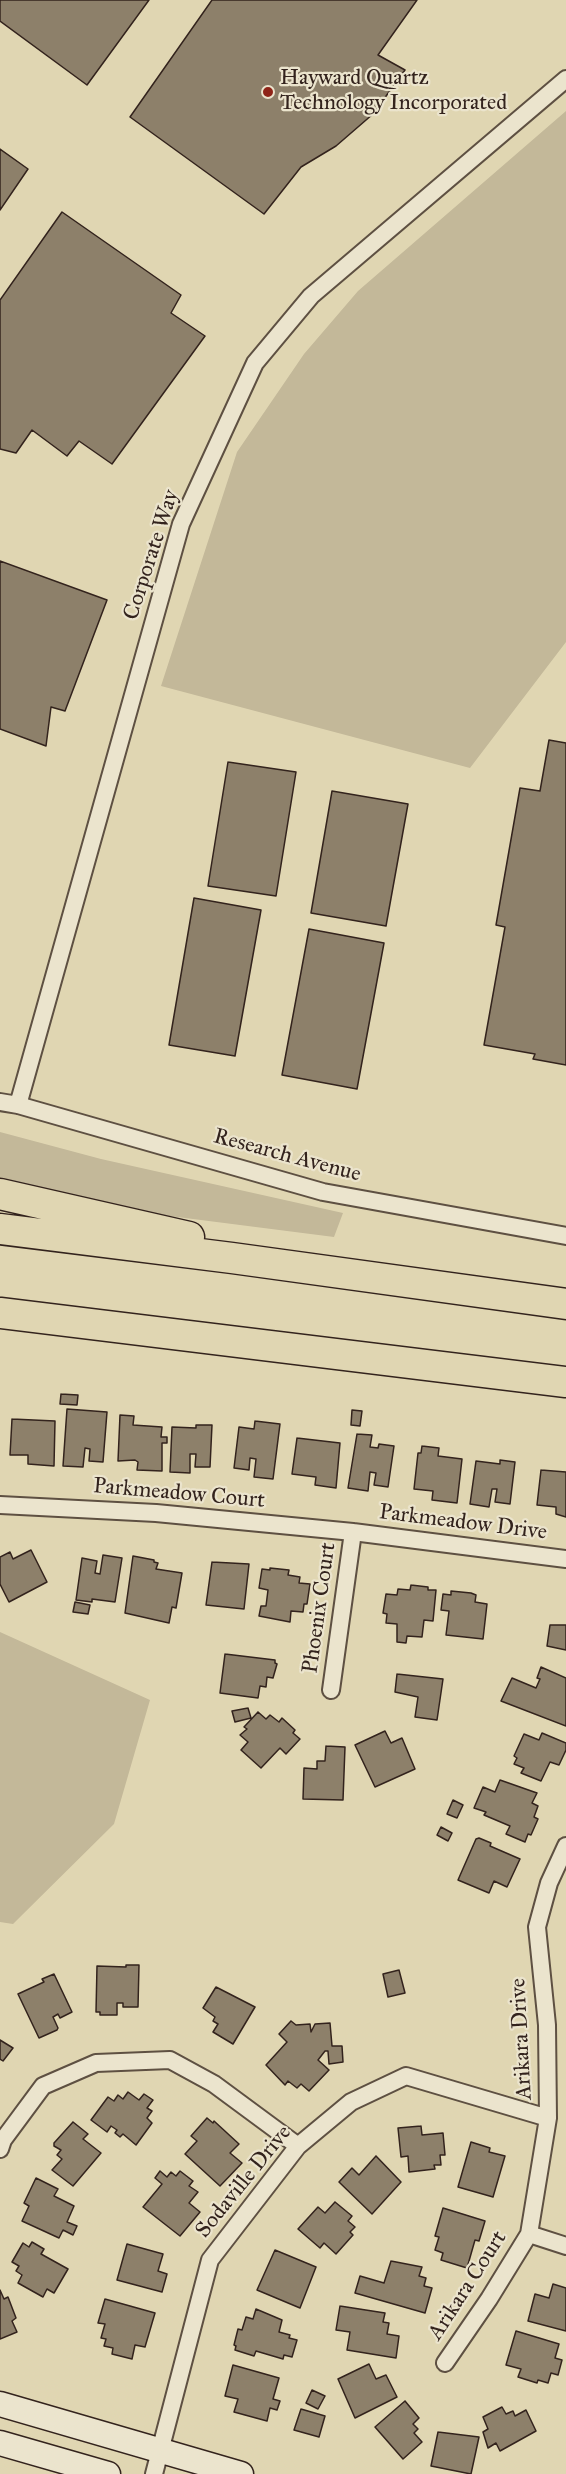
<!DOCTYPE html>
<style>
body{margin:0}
canvas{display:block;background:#e0d6b2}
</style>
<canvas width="566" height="2474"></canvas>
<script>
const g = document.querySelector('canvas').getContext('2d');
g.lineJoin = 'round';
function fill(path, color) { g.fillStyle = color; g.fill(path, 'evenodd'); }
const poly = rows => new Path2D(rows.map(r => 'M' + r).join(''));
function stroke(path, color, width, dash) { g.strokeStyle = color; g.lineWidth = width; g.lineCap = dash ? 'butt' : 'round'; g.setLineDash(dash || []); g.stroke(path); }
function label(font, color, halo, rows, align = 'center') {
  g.font = font + ' "IM FELL Great Primer",serif'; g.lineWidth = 4.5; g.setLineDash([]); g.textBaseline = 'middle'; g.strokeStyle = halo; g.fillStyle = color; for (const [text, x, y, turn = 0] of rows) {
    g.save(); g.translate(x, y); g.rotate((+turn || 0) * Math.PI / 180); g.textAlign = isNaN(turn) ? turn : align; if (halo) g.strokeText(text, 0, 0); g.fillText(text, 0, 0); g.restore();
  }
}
const green = poly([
 [566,111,566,642,470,768,161,686,237,452,304,354,358,291],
 [0,1132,101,1159,343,1213,334,1237,146,1213,0,1180],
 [0,1632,150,1700,114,1824,13,1924,0,1922]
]);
const building = poly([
 [0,0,149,0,87,85,0,21,0,0],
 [212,0,417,0,378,55,405,70,373,114,336,146,301,167,264,214,130,117,212,0],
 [0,149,28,169,0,210,0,149],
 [62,212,181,295,171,313,205,336,112,464,79,441,67,456,32,430,16,453,0,449,0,300,62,212],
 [0,561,107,600,65,711,51,707,46,746,0,729,0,561],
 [549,740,566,743,566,1065,533,1059,535,1054,484,1045,505,927,496,925,520,788,540,791,549,740],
 [228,762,296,772,276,896,208,886,228,762],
 [332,791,408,804,386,926,311,913,332,791],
 [194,898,261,910,235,1056,169,1045,194,898],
 [309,929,384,943,357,1089,282,1075,309,929],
 [61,1394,78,1395,77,1405,60,1404,61,1394],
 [67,1409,107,1412,103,1462,89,1461,90,1449,85,1448,83,1467,63,1466,67,1409],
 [352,1410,362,1411,360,1426,351,1425,352,1410],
 [120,1415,134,1416,133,1425,162,1427,161,1437,167,1437,167,1443,162,1443,162,1471,137,1470,138,1462,135,1460,118,1461,120,1415],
 [12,1419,55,1421,54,1466,28,1464,28,1455,10,1455,12,1419],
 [255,1421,280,1424,273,1479,254,1477,256,1459,250,1458,249,1470,234,1468,239,1427,254,1429,255,1421],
 [196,1425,212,1425,210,1467,195,1467,196,1454,190,1454,190,1473,170,1472,172,1427,196,1428,196,1425],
 [357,1434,372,1435,370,1447,378,1448,379,1444,394,1446,388,1487,374,1485,376,1473,370,1472,368,1491,348,1488,357,1434],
 [297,1438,340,1443,336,1488,315,1485,316,1477,292,1474,297,1438],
 [422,1446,439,1448,438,1456,462,1459,457,1503,432,1500,433,1491,414,1489,418,1453,421,1453,422,1446],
 [500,1460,515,1462,510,1504,495,1502,497,1489,492,1489,489,1507,470,1504,476,1461,500,1464,500,1460],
 [541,1470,566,1472,566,1517,556,1514,556,1507,537,1505,541,1470],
 [31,1550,47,1582,9,1602,0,1584,0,1557,10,1552,13,1559,31,1550],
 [103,1555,122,1558,115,1602,92,1599,92,1602,76,1600,82,1558,97,1561,95,1573,100,1574,103,1555],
 [133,1556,154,1560,154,1562,158,1563,156,1569,182,1573,176,1608,172,1607,169,1623,125,1613,133,1556],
 [212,1562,249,1564,244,1609,206,1605,212,1562],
 [270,1568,289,1570,288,1575,300,1577,299,1583,310,1584,307,1604,304,1604,303,1612,291,1611,290,1622,259,1616,261,1606,266,1606,268,1590,259,1588,262,1569,270,1570,270,1568],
 [411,1585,428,1587,428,1590,436,1590,433,1621,424,1620,422,1637,407,1636,406,1643,397,1642,397,1624,386,1623,387,1614,383,1613,386,1594,397,1595,398,1589,410,1590,411,1585],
 [451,1591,471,1593,476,1595,475,1602,487,1604,483,1639,446,1635,449,1611,441,1610,443,1594,451,1595,451,1591],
 [75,1602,90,1605,88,1614,73,1612,75,1602],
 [550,1625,566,1625,566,1650,547,1646,550,1625],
 [225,1654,275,1660,275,1663,277,1664,273,1678,267,1677,266,1687,260,1686,258,1698,220,1693,225,1654],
 [541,1667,566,1678,566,1726,501,1701,512,1678,536,1688,540,1679,537,1678,541,1667],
 [397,1674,443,1679,437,1720,415,1717,418,1697,395,1692,397,1674],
 [248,1708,251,1718,235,1722,232,1711,248,1708],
 [258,1712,266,1719,270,1715,279,1722,282,1718,295,1730,293,1733,300,1739,286,1754,280,1748,261,1768,241,1750,248,1742,240,1735,247,1729,244,1727,258,1712],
 [385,1731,391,1743,402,1738,415,1769,375,1787,355,1745,385,1731],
 [542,1733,566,1743,566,1750,559,1765,550,1762,541,1781,521,1773,524,1768,514,1764,517,1758,514,1756,524,1734,539,1740,542,1733],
 [326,1746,345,1747,343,1800,303,1799,304,1768,317,1769,317,1761,325,1761,326,1746],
 [500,1780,537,1793,532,1803,538,1806,534,1817,538,1819,531,1835,528,1834,525,1842,506,1834,510,1826,484,1815,486,1812,474,1808,483,1787,495,1792,500,1780],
 [453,1800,463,1805,457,1818,447,1814,453,1800],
 [441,1827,452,1833,448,1841,437,1835,441,1827],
 [479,1838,491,1843,490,1846,520,1859,507,1887,494,1881,489,1893,458,1880,476,1839,479,1838],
 [126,1965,139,1965,138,2007,123,2007,123,2003,117,2003,117,2015,100,2015,100,2012,96,2012,97,1966,126,1967,126,1965],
 [399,1970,405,1993,388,1997,383,1974,399,1970],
 [54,1974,72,2012,60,2018,58,2014,53,2017,58,2028,57,2030,39,2038,18,1994,44,1982,42,1979,54,1974],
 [216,1987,255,2007,233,2044,213,2032,218,2024,213,2021,215,2017,203,2008,216,1987],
 [291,2021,296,2025,310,2024,311,2032,315,2024,330,2023,332,2046,342,2046,343,2062,329,2064,328,2051,325,2051,318,2060,329,2070,309,2091,301,2084,297,2088,288,2081,285,2085,266,2065,287,2042,279,2034,291,2021],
 [0,2040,13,2048,3,2061,0,2059,0,2040],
 [128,2092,139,2100,144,2094,153,2100,147,2108,152,2111,147,2118,152,2123,136,2145,123,2134,120,2137,115,2133,117,2130,111,2126,107,2132,91,2120,108,2097,114,2101,118,2095,123,2099,128,2092],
 [207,2118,213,2123,214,2121,239,2144,230,2153,242,2163,220,2186,185,2154,197,2141,191,2136,207,2118],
 [73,2122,88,2134,83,2139,101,2153,73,2186,52,2170,62,2159,57,2155,61,2150,54,2146,54,2143,73,2122],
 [421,2126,422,2135,443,2133,445,2155,440,2155,441,2165,434,2165,435,2169,409,2172,408,2156,401,2157,398,2128,421,2126],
 [471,2142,490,2148,489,2152,505,2156,493,2197,458,2187,471,2142],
 [376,2156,401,2182,372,2214,339,2182,352,2168,359,2175,376,2156],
 [160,2171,167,2177,171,2172,176,2176,180,2171,193,2181,189,2186,198,2192,189,2203,200,2212,180,2236,143,2207,162,2184,155,2178,160,2171],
 [36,2178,58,2189,54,2196,74,2206,67,2222,77,2226,73,2235,63,2230,59,2238,22,2221,29,2206,24,2203,36,2178],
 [335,2202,352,2216,348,2221,355,2227,350,2232,353,2235,336,2254,324,2243,320,2248,298,2229,318,2207,325,2213,335,2202],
 [443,2208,485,2221,479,2241,475,2240,467,2268,441,2260,443,2253,435,2250,439,2237,435,2236,443,2208],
 [32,2242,44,2249,41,2254,68,2269,54,2293,47,2289,43,2297,18,2283,22,2275,16,2271,19,2266,12,2262,23,2243,29,2247,32,2242],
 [127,2244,163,2254,158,2271,167,2274,162,2292,117,2280,127,2244],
 [275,2250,316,2267,300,2308,257,2290,275,2250],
 [391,2261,422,2267,419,2276,426,2278,424,2286,432,2288,425,2313,355,2293,360,2276,384,2283,391,2261],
 [553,2284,566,2288,566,2331,528,2321,535,2294,549,2298,553,2284],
 [0,2290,4,2299,8,2297,16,2318,12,2321,17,2332,0,2339,0,2290],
 [105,2299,155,2313,145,2347,135,2345,132,2359,112,2354,113,2348,104,2346,106,2339,101,2338,105,2324,98,2323,105,2299],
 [340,2306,385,2313,383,2322,389,2323,387,2334,399,2336,396,2358,347,2350,350,2332,336,2330,340,2306],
 [256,2309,282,2320,279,2332,290,2335,289,2338,297,2340,292,2357,284,2355,283,2359,256,2351,254,2356,235,2350,236,2346,234,2345,238,2329,242,2330,246,2317,253,2319,256,2309],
 [516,2331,559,2344,555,2358,562,2360,558,2375,551,2373,548,2383,538,2380,537,2383,518,2377,521,2369,506,2365,516,2331],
 [369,2364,376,2379,386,2375,397,2397,355,2418,338,2379,369,2364],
 [233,2365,279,2378,273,2399,280,2401,277,2410,270,2408,267,2421,234,2412,238,2399,225,2396,233,2365],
 [312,2390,325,2396,318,2409,306,2403,312,2390],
 [405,2401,419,2418,413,2424,418,2429,414,2433,422,2442,403,2459,375,2427,405,2401],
 [502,2407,506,2414,513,2411,515,2416,526,2410,536,2431,500,2451,496,2443,488,2448,483,2432,488,2429,483,2417,502,2407],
 [301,2409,325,2416,319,2437,294,2430,301,2409],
 [438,2432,479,2437,471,2474,431,2466,438,2432]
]);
const minor = poly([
 [0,1102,18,1105,323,1192,566,1236],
 [18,1105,181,524,255,363,311,296,566,79],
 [0,1505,156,1513,353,1532,566,1559],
 [331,1690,353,1532],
 [0,2149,3,2140,43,2086,96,2063,170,2060,214,2084,298,2146],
 [529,2234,566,2246],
 [445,2363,489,2299,529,2234,548,2118,547,2025,537,1927,549,1883,566,1846],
 [154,2474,210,2260,298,2146,351,2102,406,2076,548,2118]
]);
const secondary = poly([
 [0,2404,241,2474],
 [0,2443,108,2474]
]);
const motorway = poly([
 [0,1194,189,1237],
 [0,1229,232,1258,566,1304],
 [0,1313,566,1382]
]);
const markers = [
 [268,92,6,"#8f2418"]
];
const poiNames = [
 ["Hayward Quartz",280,79],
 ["Technology Incorporated",280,104]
];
const streetNames = [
 ["Corporate Way",152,555,-72],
 ["Research Avenue",287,1156,15],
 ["Parkmeadow Court",179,1494,5],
 ["Parkmeadow Drive",463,1523,7],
 ["Phoenix Court",320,1608,-82],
 ["Arikara Drive",522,2039,-93],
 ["Sodaville Drive",244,2182,-51],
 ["Arikara Court",468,2286,-57]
];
fill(green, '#c3b899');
fill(building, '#8d806a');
stroke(building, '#33231d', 1.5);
stroke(minor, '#5e5042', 20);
stroke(secondary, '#33231d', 27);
stroke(motorway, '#33231d', 33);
stroke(minor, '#ebe4cd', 16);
stroke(secondary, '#ebe4cd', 24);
stroke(motorway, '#e0d6b2', 30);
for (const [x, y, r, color] of markers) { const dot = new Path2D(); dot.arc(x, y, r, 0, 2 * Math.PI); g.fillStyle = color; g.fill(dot); stroke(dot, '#ebe4cd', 2); }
label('22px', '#33231d', '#ebe4cd', poiNames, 'left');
label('22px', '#33231d', '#ebe4cd', streetNames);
</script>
